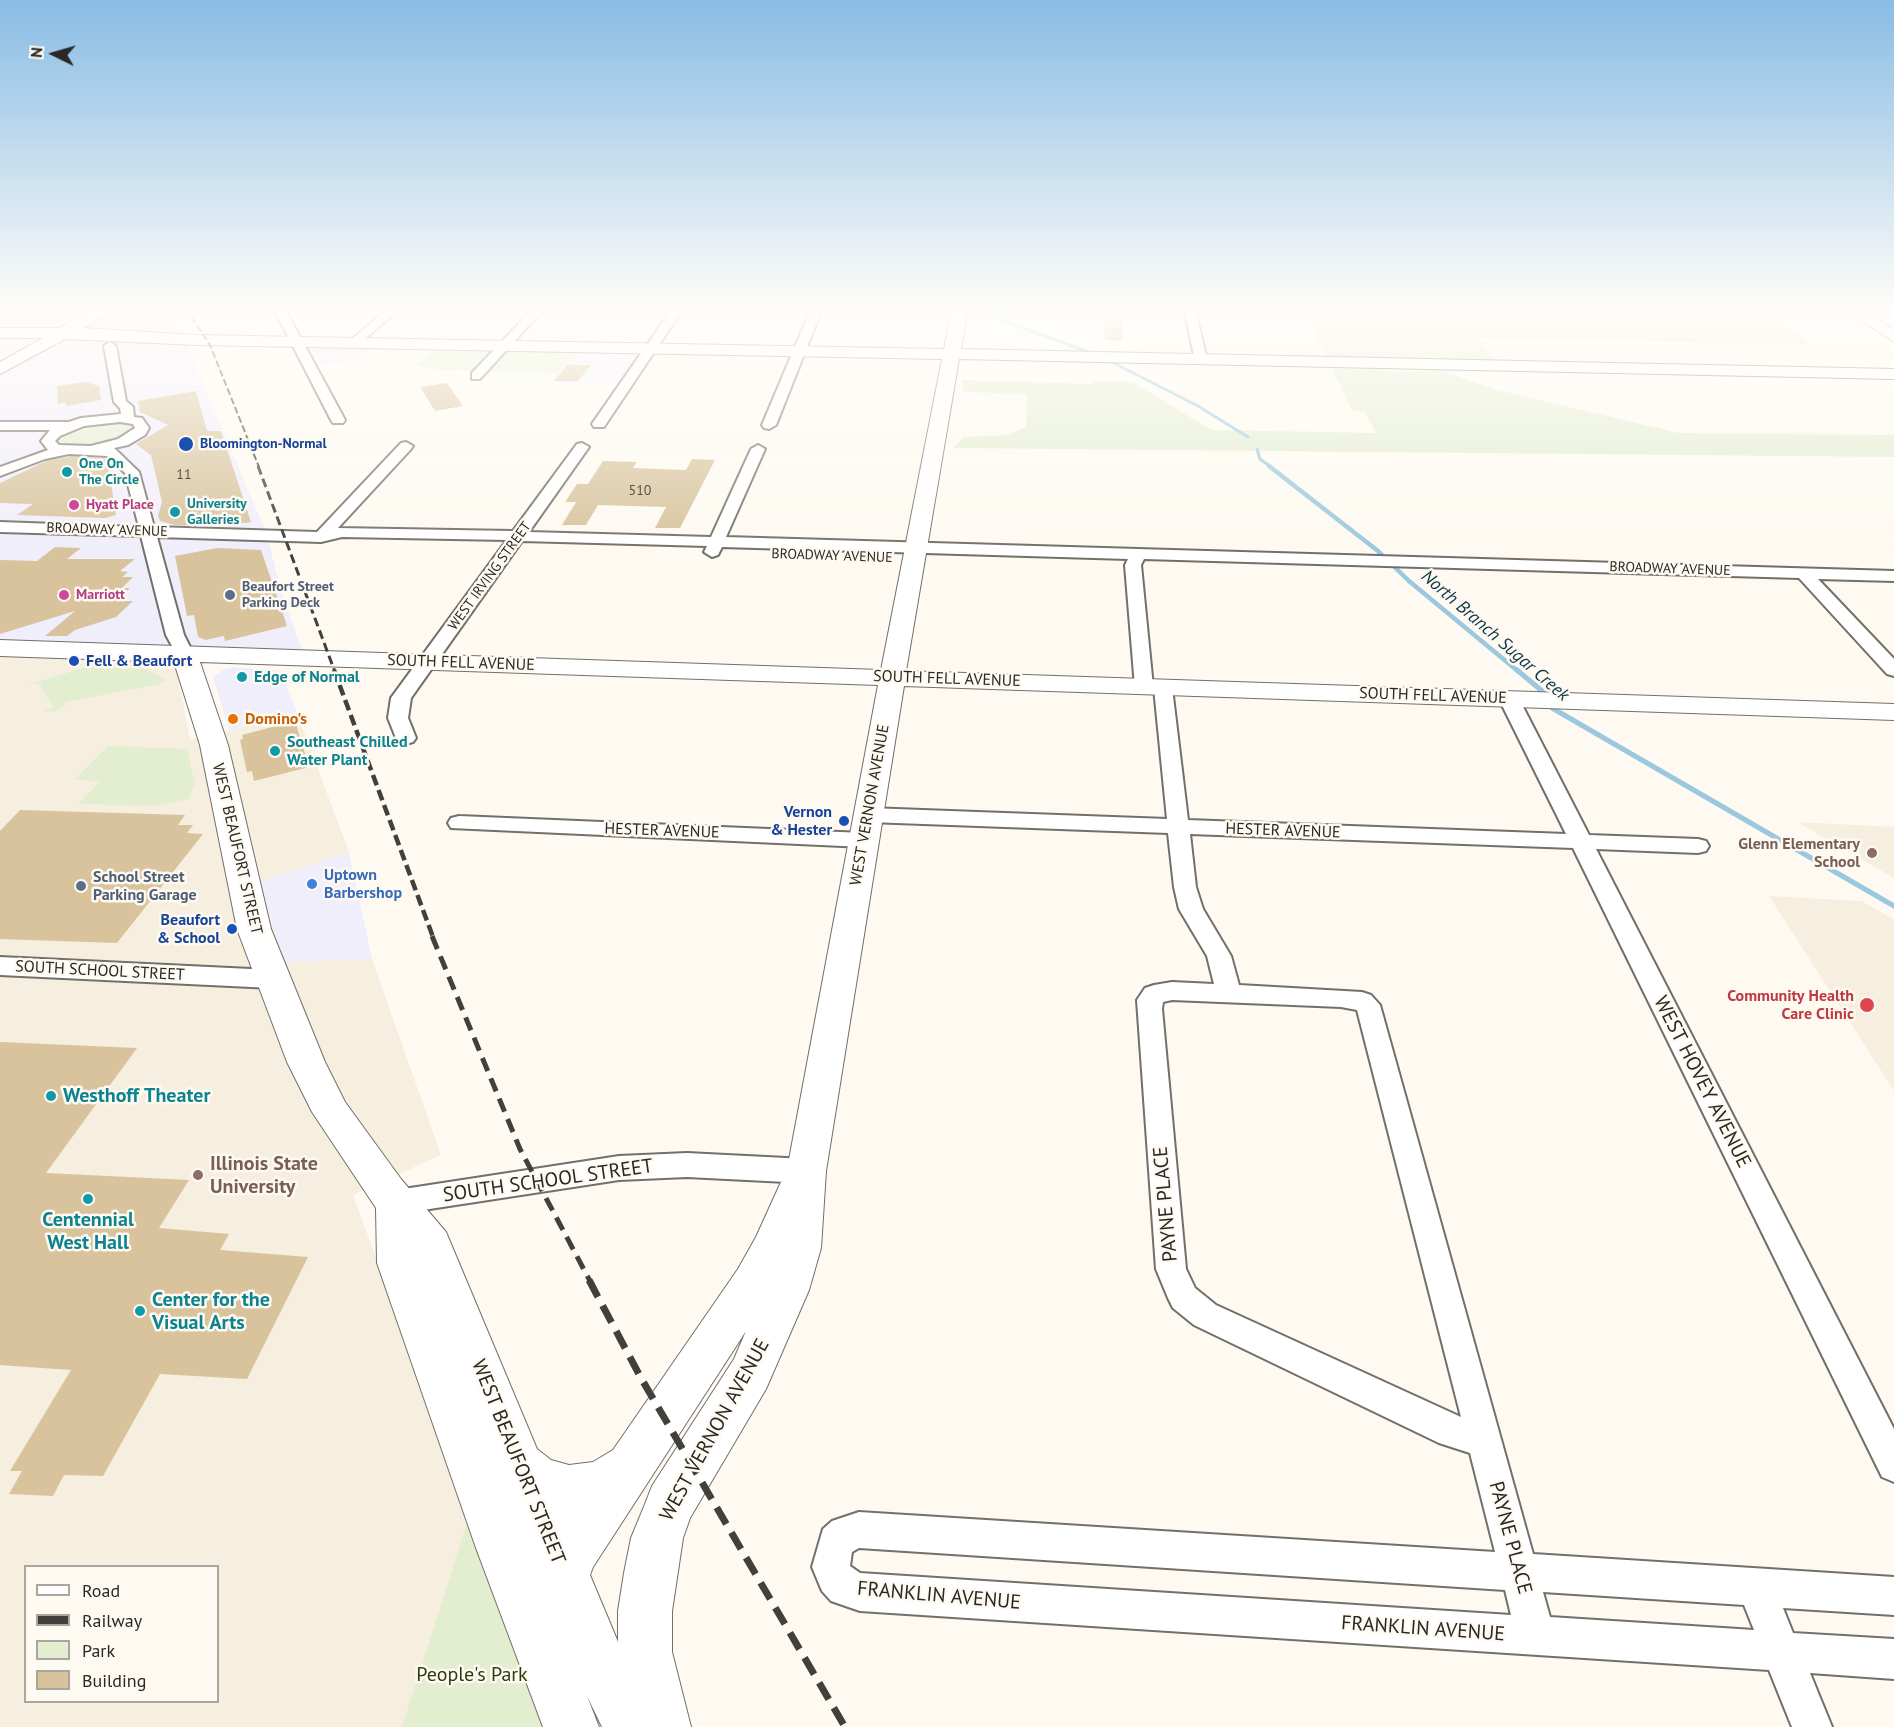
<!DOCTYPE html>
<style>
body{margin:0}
#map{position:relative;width:1894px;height:1727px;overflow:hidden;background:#fefaf2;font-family:"PT Sans",sans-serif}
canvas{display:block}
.legend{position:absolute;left:24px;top:1565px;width:195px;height:138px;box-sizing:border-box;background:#fefaf2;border:2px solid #a9a6a0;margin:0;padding:8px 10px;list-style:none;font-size:18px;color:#292825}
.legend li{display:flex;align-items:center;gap:12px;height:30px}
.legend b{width:30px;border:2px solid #a9a6a0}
.north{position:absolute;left:24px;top:24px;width:60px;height:60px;-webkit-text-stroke:4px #fefaf2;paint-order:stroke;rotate:275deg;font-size:16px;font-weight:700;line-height:24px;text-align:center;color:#292825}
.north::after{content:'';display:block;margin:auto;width:21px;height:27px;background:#292825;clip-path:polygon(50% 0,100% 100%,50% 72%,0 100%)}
</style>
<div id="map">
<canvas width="1894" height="1727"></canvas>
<ul class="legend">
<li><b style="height:8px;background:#fff"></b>Road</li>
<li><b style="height:8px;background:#41403c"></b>Railway</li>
<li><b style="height:16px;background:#e3edd0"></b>Park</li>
<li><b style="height:16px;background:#d8c39d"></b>Building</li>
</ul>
<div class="north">N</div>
</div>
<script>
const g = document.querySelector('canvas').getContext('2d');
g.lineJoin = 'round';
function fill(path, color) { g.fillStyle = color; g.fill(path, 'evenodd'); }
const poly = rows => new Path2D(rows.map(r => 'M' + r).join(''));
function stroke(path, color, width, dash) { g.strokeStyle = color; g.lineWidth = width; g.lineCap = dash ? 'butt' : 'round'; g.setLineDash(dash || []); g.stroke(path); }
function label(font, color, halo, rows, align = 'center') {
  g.font = font + ' "PT Sans",sans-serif'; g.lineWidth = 5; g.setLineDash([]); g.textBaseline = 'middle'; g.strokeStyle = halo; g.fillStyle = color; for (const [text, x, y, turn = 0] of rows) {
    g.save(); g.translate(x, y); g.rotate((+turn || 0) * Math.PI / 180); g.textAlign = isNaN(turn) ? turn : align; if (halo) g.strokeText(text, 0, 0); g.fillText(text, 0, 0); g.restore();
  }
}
const commercial = poly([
 [0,309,164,309,180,329,266,532,282,594,303,653,172,645,0,641,0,359,33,341,0,339],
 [310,345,373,347,356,361,321,366],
 [576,351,641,352,641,354,619,384,549,382],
 [233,667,281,670,297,713,229,730,213,677,223,670],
 [349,852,372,959,294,962,284,966,260,881]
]);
const industrial = poly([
 [0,339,34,340,0,359]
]);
const built = poly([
 [0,641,172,645,190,740,297,713,349,852,260,882,284,966,294,962,372,959,441,1155,353,1195,547,1727,0,1727],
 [26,1566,218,1566,218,1702,26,1702],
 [1797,822,1894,827,1894,878],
 [1769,896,1862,901,1894,920,1894,1091]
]);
const green = poly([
 [1303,309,1314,309,1317,313,1325,314,1322,309,1842,309,1858,320,1779,319,1813,345,1479,338,1499,364,1327,358],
 [435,348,576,351,557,373,463,371,461,369,443,371,417,365],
 [1332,368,1379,369,1392,372,1438,370,1497,390,1679,433,1894,435,1894,457,953,448,964,437,1007,435,1026,427,1027,394,963,392,961,380,1093,384,1093,381,1132,382,1212,430,1376,433,1365,412,1352,411],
 [97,422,129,422,135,429,132,434,101,446,61,447,54,441,60,434],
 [86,667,147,669,166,680,160,684,65,702,64,706,55,712,41,711,54,708,39,683,30,684],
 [108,746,187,749,195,785,188,799,158,806,79,804,100,781,75,780],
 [468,1521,547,1727,402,1727]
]);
const streamFar2 = poly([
 [974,310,1094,354],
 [1106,359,1198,406,1248,437],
 [1257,449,1260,459,1271,467]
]);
const streamFar1 = poly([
 [1269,466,1378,551,1409,581,1519,672]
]);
const stream = poly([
 [1517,670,1542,691,1552,708,1894,906]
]);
const building = poly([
 [1103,309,1120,309,1123,341,1105,340],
 [568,364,574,365,591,365,578,381,554,381],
 [86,382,99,386,101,400,66,406,66,402,58,404,57,386],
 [447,383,463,406,435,411,420,387],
 [196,391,207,431,221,431,251,522,220,526,175,525,160,521,158,516,162,502,151,455,136,444,168,425,140,412,138,401],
 [73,456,107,459,116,515,105,518,17,515,33,504,0,503,0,483,46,461],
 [692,459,715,460,680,528,655,528,666,507,598,505,586,525,562,525,576,502,565,502,577,484,588,484,603,461,637,462,633,468,686,470],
 [55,547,81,548,67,559,135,559,120,571,128,572,122,577,133,577,122,588,130,588,116,601,133,601,116,617,75,630,67,636,45,636,75,611,0,634,0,560,37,561],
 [217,548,261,550,287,626,225,641,224,636,206,640,198,637,194,615,187,616,175,556],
 [295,721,309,767,254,781,252,771,247,772,240,740,243,739,242,735],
 [20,810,185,815,178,825,193,825,187,833,203,834,117,943,0,939,0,831],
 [0,1042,137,1048,46,1173,189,1180,159,1228,229,1234,220,1250,308,1257,247,1379,160,1374,103,1476,64,1475,53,1496,9,1494,22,1471,10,1471,71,1370,0,1365]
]);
const street = poly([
 [274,309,285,309,345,420,343,423,333,423,331,420,274,309],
 [388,309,400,309,360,343,352,343,352,339,388,309],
 [533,309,544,309,480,379,472,379,472,373,533,309],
 [672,309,683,309,604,427,594,427,592,424,672,309],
 [811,309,822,309,776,425,769,429,764,428,762,425,811,309],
 [1184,309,1195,309,1207,360,1205,363,1195,360,1184,309],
 [110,342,116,346,126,401,133,407,134,417,142,418,149,428,145,435,128,445,114,448,139,472,154,527,317,532,401,443,406,442,413,446,411,449,338,528,513,531,577,444,582,443,589,447,529,532,711,537,751,449,758,445,765,449,726,537,1894,571,1894,581,1818,579,1894,659,1894,676,1887,674,1799,578,1144,559,1141,565,1153,687,1144,693,1135,687,1125,565,1128,559,722,547,718,555,712,557,704,552,707,546,522,541,411,698,408,718,416,738,413,742,406,744,399,742,396,738,388,718,391,698,507,540,342,537,321,542,157,537,184,635,193,653,190,657,178,657,166,635,141,536,0,532,0,522,139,527,125,473,107,456,69,454,45,459,0,476,0,467,48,450,41,441,50,430,0,430,0,422,69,422,81,418,121,414,120,408,114,402,104,346,110,342],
 [120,422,133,424,135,428,118,439,91,446,59,445,55,441,60,436,84,426,120,422],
 [1163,682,1172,688,1188,820,1566,834,1499,699,1509,693,1519,699,1589,835,1698,839,1706,841,1709,846,1706,851,1698,853,1596,849,1894,1429,1894,1482,1882,1477,1573,848,1190,834,1196,887,1203,909,1231,956,1239,985,1362,992,1371,995,1380,1005,1533,1554,1894,1577,1894,1615,1783,1608,1793,1633,1894,1639,1894,1679,1810,1673,1832,1727,1792,1727,1769,1670,860,1611,831,1601,822,1591,812,1567,823,1529,832,1521,859,1512,1495,1552,1470,1453,1439,1443,1194,1325,1173,1308,1168,1298,1156,1269,1137,1000,1145,988,1154,985,1172,982,1214,984,1207,956,1179,909,1174,887,1168,833,869,822,861,820,858,815,861,810,869,808,1167,819,1154,688,1163,682],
 [1172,1000,1341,1007,1357,1010,1461,1417,1216,1305,1195,1288,1186,1269,1162,1009,1163,1002,1172,1000],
 [859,1548,1505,1590,1511,1615,860,1573,850,1566,852,1552,859,1548],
 [1543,1592,1744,1605,1754,1630,1550,1617,1543,1592],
 [459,816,864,833,872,835,875,840,872,845,864,847,451,828,448,823,451,818,459,816],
 [0,957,272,970,281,973,284,979,281,985,272,988,0,975,0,957],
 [687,1153,806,1159,816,1163,820,1171,816,1179,806,1183,687,1177,619,1180,397,1214,387,1211,382,1202,387,1193,397,1190,619,1156,687,1153]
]);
const secondary = poly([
 [94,309,114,309,83,328,197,335,944,349,952,309,968,309,961,349,1894,369,1894,379,959,359,906,671,1894,704,1894,720,904,686,826,1171,821,1248,809,1290,766,1389,690,1518,683,1538,672,1611,672,1652,691,1727,602,1727,587,1696,599,1727,543,1727,476,1548,377,1263,376,1208,312,1112,287,1062,237,929,200,745,174,662,0,656,0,640,881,670,942,359,197,345,65,339,0,374,0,362,43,338,0,338,0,328,60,328,94,309],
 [200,662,878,685,785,1181,781,1182,756,1237,738,1269,613,1450,593,1462,569,1465,551,1460,537,1449,446,1232,401,1179,345,1102,325,1062,271,929,228,745,200,662],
 [746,1331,734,1359,652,1486,645,1504,631,1538,624,1573,618,1611,618,1642,590,1575,593,1567,746,1331],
 [1844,309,1863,309,1894,330,1894,342,1844,309]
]);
const railFar4 = poly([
 [186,309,210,345,259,467]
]);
const railFar3 = poly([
 [258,466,335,672]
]);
const railFar2 = poly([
 [334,670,433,937]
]);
const railFar1 = poly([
 [432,936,520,1149,590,1281]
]);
const rail = poly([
 [589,1280,641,1378,845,1727]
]);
const markers = [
 [186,444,8,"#1a4fb4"],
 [67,472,6,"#0f9aa8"],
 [74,505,6,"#d1479c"],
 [175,512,6,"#0f9aa8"],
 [64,595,6,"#d1479c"],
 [230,595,6,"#5c6f8a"],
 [74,661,6,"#1a4fb4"],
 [242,677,6,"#0f9aa8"],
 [233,719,6,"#e8710a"],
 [275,751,6,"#0f9aa8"],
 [844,821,6,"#1a4fb4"],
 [1872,853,6,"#8d6e63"],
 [312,884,6,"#3f7fe0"],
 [81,886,6,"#5c6f8a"],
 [232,929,6,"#1a4fb4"],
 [1867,1005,8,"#e0444e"],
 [51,1096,6,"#0f9aa8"],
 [198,1175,6,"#8d6e63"],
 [88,1199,6,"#0f9aa8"],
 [140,1311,6,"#0f9aa8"]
];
const farTransitnames = [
 ["Bloomington-Normal",200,444]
];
const farCulturenames = [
 ["One On",79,464],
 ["The Circle",79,480],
 ["University",187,504],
 ["Galleries",187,520]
];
const numberNames = [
 ["11",184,475],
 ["510",640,491]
];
const farHotelnames = [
 ["Hyatt Place",86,505],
 ["Marriott",76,595]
];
const farStreetnames = [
 ["BROADWAY AVENUE",107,530,2],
 ["BROADWAY AVENUE",832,556,2],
 ["BROADWAY AVENUE",1670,569,2],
 ["WEST IRVING STREET",490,576,-54]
];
const farServicenames = [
 ["Beaufort Street",242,587],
 ["Parking Deck",242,603]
];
const transitNames = [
 ["Fell & Beaufort",86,661,"left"],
 ["Vernon",832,812],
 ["& Hester",832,830],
 ["Beaufort",220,920],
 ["& School",220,938]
];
const streetNames = [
 ["SOUTH FELL AVENUE",461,663,2],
 ["SOUTH FELL AVENUE",947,679,2],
 ["SOUTH FELL AVENUE",1433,696,2],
 ["WEST VERNON AVENUE",870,805,-80],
 ["HESTER AVENUE",662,831,2],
 ["HESTER AVENUE",1283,831,2],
 ["WEST BEAUFORT STREET",237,849,77],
 ["SOUTH SCHOOL STREET",100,971,3]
];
const cultureNames = [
 ["Edge of Normal",254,677],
 ["Southeast Chilled",287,742],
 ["Water Plant",287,760]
];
const foodNames = [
 ["Domino's",245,719]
];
const educationNames = [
 ["Glenn Elementary",1860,844],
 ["School",1860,862]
];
const shopNames = [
 ["Uptown",324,875],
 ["Barbershop",324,893]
];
const serviceNames = [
 ["School Street",93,877],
 ["Parking Garage",93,895]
];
const healthNames = [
 ["Community Health",1854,996],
 ["Care Clinic",1854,1014]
];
const waterNames = [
 ["North Branch Sugar Creek",1495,636,41]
];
const nearStreetnames = [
 ["WEST HOVEY AVENUE",1702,1082,63],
 ["SOUTH SCHOOL STREET",548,1181,-8],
 ["PAYNE PLACE",1166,1204,-95],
 ["WEST VERNON AVENUE",715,1430,-61],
 ["WEST BEAUFORT STREET",518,1462,68],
 ["PAYNE PLACE",1510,1538,75],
 ["FRANKLIN AVENUE",939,1596,5],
 ["FRANKLIN AVENUE",1423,1629,4]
];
const nearCulturenames = [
 ["Westhoff Theater",63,1096],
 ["Centennial",88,1220,"center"],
 ["West Hall",88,1243,"center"],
 ["Center for the",152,1300],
 ["Visual Arts",152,1323]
];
const nearEducationnames = [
 ["Illinois State",210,1164],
 ["University",210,1187]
];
const nearParknames = [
 ["People's Park",472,1675]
];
fill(commercial, '#f1eefc');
fill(industrial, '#fdecea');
fill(built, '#f6eedf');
fill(green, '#e3edd0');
stroke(streamFar2, '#9bc8de', 3);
stroke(streamFar1, '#9bc8de', 4.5);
stroke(stream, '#9bc8de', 5);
fill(building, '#d8c39d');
stroke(street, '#736f69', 4);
stroke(secondary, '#736f69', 2);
fill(street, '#fff');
fill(secondary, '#fff');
stroke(railFar4, '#41403c', 2, [7, 3]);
stroke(railFar3, '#41403c', 3, [9, 4.5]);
stroke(railFar2, '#41403c', 4.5, [11, 5]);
stroke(railFar1, '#41403c', 5, [14, 8]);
stroke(rail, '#41403c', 7, [19, 10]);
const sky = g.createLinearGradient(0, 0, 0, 551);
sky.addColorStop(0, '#89bce4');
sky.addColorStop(0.56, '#fffdf9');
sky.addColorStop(1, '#fffdf900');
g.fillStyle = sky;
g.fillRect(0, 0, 1894, 551);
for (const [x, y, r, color] of markers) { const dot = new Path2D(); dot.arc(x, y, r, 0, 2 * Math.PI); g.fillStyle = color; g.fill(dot); stroke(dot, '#fefaf2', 2); }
label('bold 14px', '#164399', '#fefaf2', farTransitnames, 'left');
label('bold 14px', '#0d838f', '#fefaf2', farCulturenames, 'left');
label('14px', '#554f43', null, numberNames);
label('bold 14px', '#b23c85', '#fefaf2', farHotelnames, 'left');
label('14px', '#292825', '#fefaf2', farStreetnames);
label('bold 14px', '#4e5e75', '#fefaf2', farServicenames, 'left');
label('bold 16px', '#164399', '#fefaf2', transitNames, 'right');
label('16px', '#292825', '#fefaf2', streetNames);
label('bold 16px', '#0d838f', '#fefaf2', cultureNames, 'left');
label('bold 16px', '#c56008', '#fefaf2', foodNames, 'left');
label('bold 16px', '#785e54', '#fefaf2', educationNames, 'right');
label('bold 16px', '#366cbe', '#fefaf2', shopNames, 'left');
label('bold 16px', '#4e5e75', '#fefaf2', serviceNames, 'left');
label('bold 16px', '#be3a42', '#fefaf2', healthNames, 'right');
label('italic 18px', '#0e3646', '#fefaf2', waterNames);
label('20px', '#292825', '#fefaf2', nearStreetnames);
label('bold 20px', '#0d838f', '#fefaf2', nearCulturenames, 'left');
label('bold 20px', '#785e54', '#fefaf2', nearEducationnames, 'left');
label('20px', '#2e3a0c', '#fefaf2', nearParknames);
</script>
